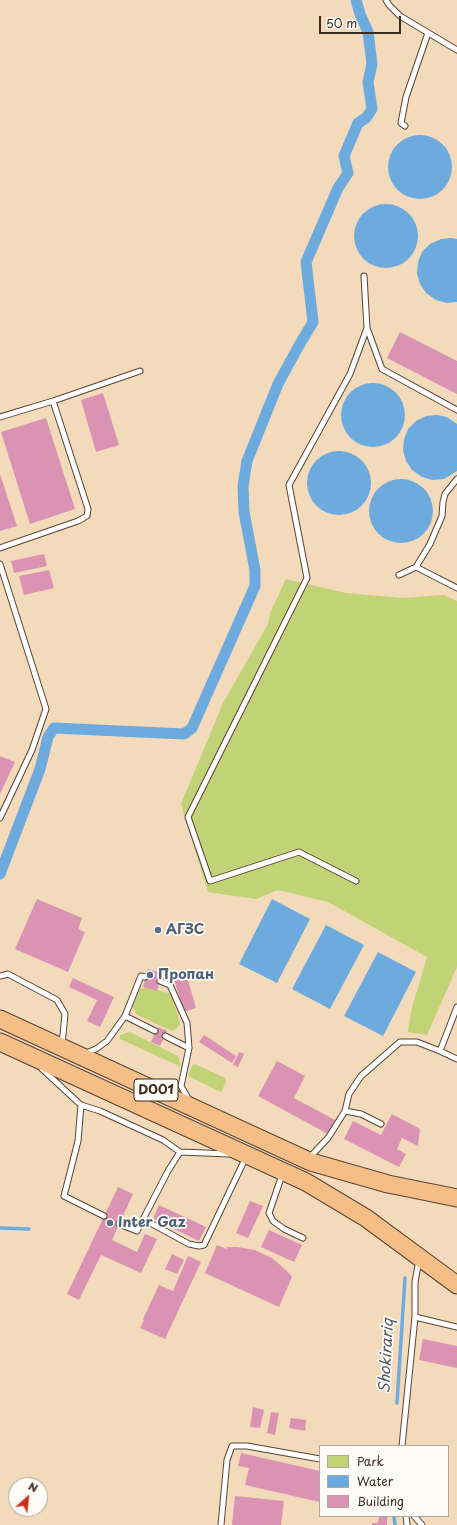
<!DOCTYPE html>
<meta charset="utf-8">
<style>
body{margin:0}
#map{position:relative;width:457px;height:1525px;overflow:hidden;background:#f3daba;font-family:"Playpen Sans",sans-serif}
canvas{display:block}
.legend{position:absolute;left:319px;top:1445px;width:130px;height:72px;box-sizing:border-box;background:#fdfcf7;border:1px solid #afa8a0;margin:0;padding:5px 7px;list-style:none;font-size:12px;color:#3b2a1e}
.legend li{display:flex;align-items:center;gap:8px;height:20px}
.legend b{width:20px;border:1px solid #afa8a0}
.north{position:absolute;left:8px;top:1477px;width:40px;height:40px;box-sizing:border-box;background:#fdfcf7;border:1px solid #afa8a0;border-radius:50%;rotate:27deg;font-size:11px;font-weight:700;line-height:16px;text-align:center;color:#3b2a1e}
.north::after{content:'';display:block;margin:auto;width:14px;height:18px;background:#c8321e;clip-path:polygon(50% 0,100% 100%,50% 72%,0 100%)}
.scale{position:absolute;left:319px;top:16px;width:82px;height:18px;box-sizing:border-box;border:2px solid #3b2a1e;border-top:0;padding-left:5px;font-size:12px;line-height:14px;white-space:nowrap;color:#3b2a1e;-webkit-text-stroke:3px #fdfcf7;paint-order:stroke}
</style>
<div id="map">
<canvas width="457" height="1525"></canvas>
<ul class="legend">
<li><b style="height:11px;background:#c1d376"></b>Park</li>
<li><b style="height:11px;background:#6dabdf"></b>Water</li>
<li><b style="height:11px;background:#db93b3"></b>Building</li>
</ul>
<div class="north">N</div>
<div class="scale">50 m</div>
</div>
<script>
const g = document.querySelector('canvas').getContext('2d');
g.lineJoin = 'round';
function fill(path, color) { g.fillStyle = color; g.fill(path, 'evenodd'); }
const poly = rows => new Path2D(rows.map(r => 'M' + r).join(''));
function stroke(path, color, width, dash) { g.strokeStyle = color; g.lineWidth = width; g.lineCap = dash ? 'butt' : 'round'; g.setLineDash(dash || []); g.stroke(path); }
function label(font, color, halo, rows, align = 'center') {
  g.font = font + ' "Playpen Sans",sans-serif'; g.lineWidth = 3.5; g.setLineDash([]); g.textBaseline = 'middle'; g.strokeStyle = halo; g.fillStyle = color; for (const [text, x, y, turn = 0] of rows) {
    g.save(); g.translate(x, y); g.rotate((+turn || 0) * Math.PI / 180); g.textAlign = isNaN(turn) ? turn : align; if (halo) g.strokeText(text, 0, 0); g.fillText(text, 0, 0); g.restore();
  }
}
const green = poly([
 [286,579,346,593,403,598,443,595,457,601,457,967,427,1035,408,1032,411,1011,427,957,328,902,278,890,256,899,208,892,181,804,223,703,268,624,270,613],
 [147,987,172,994,180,1024,176,1029,172,1031,137,1015,132,1006,139,989],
 [130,1032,178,1056,181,1067,120,1039,120,1035],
 [195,1064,225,1078,226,1082,221,1092,188,1076,192,1066]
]);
const water = poly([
 '388 167a32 32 0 1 1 64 0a32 32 0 1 1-64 0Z',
 '354 236a32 32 0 1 1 64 0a32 32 0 1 1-64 0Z',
 [451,238,457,239,457,302,447,303,436,300,426,293,420,284,417,273,418,262,422,252,430,244,441,239],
 '341 415a32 32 0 1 1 64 0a32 32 0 1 1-64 0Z',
 [437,415,447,417,457,424,457,471,444,479,432,480,422,477,412,470,406,461,403,450,404,439,408,429,416,421,426,416],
 '307 483a32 32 0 1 1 64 0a32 32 0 1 1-64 0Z',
 '369 511a32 32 0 1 1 64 0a32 32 0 1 1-64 0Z',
 [272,899,310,919,277,983,239,964],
 [326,925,364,945,330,1009,292,989],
 [378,952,416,972,383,1036,344,1016]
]);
const stream = poly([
 [0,1228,29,1229],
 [397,1403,405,1278],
 [394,1516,395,1525]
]);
const canal = poly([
 [0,874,40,769,48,737,54,728,184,734,192,728,255,586,255,570,244,512,243,486,247,461,278,384,297,349,313,322,306,262,338,188,348,173,344,156,358,123,366,118,372,109,368,82,372,64,368,32,360,14,356,0]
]);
const building = poly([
 [400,332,457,361,457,394,387,358],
 [103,393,119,445,96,452,81,400],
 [46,418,75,509,30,524,1,432],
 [0,474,17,526,0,531],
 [44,554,47,566,14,573,11,561],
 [49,570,54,588,24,595,19,576],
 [0,756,15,762,0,794],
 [37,899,82,918,78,929,85,932,68,972,15,949],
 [148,969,162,973,157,991,143,987],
 [185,970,196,1008,184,1012,172,973],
 [73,978,114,997,100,1027,87,1021,97,1000,69,987],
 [158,1027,167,1031,160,1046,151,1042],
 [204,1035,236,1056,232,1063,199,1042],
 [239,1052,244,1054,238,1067,233,1065],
 [277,1061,305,1076,294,1098,335,1120,328,1134,258,1096],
 [392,1114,420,1129,418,1146,402,1138,397,1149,406,1154,399,1167,344,1139,353,1121,381,1135],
 [118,1187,133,1194,112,1240,137,1252,145,1234,157,1239,141,1273,101,1255,79,1300,67,1294],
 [250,1201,263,1206,248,1238,236,1233],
 [159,1205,206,1227,199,1241,153,1219],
 [269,1230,302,1245,294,1262,261,1247],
 [217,1245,227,1249,227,1247,237,1247,255,1250,272,1258,286,1270,292,1277,279,1307,205,1273],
 [172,1254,184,1260,177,1274,165,1269],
 [188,1256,201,1262,165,1339,140,1328,144,1320,143,1319,159,1285,173,1291],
 [423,1339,457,1346,457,1368,419,1360],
 [253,1407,264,1410,260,1428,250,1427],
 [271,1412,279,1413,275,1435,267,1433],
 [291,1418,306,1420,305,1431,289,1428],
 [241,1453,320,1471,320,1502,245,1485,249,1468,238,1466],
 [235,1496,284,1501,281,1525,232,1525],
 [379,1516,387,1516,387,1525,372,1525,372,1523,378,1523]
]);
const service = poly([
 [386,0,389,5,400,16,457,50],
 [405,126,401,123,406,97,428,33],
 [367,328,382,369,457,410],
 [0,417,53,401,140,371],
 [0,548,78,521,87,516,88,509,53,401],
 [0,564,46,709,32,750,0,818],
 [416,567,457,588],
 [399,575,416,567,430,544,442,516,443,502,445,494,457,479],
 [356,881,299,852,210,881,188,817,307,578,289,485,350,374,367,328,364,276],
 [0,976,8,974,57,1000,65,1014,62,1045],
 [160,981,170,985,187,1023,189,1048,181,1086,189,1100],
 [457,1007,440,1051,457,1059],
 [125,1016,155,1031],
 [165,1036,189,1048],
 [86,1053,96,1049,107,1041,125,1016,141,976,145,977],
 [42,1069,81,1105,78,1141,64,1196,104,1216],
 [81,1105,100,1111,163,1140,180,1152],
 [345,1111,349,1094,361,1076,400,1042,417,1042,440,1051],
 [310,1157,328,1138,345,1111,361,1114,381,1124],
 [282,1175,269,1213,273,1221,284,1229,303,1238],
 [143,1219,189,1244,199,1246,204,1245,246,1157],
 [119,1224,137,1231,168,1171,180,1152,229,1154],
 [415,1317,457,1327],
 [402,1446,415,1317,415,1282,419,1260],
 [406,1516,407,1525],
 [414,1516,422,1525],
 [221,1525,227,1460,232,1446,247,1446,320,1459]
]);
const trunk = poly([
 [0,1019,311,1162,388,1184,457,1198],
 [0,1042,306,1182,366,1218,457,1285]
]);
const markers = [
 [158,930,4,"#5c6f8a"],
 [150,975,4,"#5c6f8a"],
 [110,1223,4,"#5c6f8a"]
];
const shields = [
 [156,1090,44]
];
const shieldNames = [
 ["D001",156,1090]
];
const serviceNames = [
 ["АГЗС",166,930],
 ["Пропан",158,975],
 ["Inter Gaz",118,1223]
];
const waterNames = [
 ["Shokirariq",387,1356,-87]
];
fill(green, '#c1d376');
fill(water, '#6dabdf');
stroke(stream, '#6dabdf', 3.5);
stroke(canal, '#6dabdf', 11);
fill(building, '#db93b3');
stroke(service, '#574435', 7);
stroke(trunk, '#574435', 19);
stroke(service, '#fff', 5);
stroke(trunk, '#f6be87', 17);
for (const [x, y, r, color] of markers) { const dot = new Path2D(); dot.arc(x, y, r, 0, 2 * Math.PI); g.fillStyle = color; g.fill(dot); stroke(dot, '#fdfcf7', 1.5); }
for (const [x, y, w] of shields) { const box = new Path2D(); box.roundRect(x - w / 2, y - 11, w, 22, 3); g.fillStyle = '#fdfcf7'; g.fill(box); stroke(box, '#3b2a1e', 1); }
label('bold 13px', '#3b2a1e', null, shieldNames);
label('bold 14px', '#4e5e75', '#fdfcf7', serviceNames, 'left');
label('italic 15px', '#4c5762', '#fdfcf7', waterNames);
</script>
